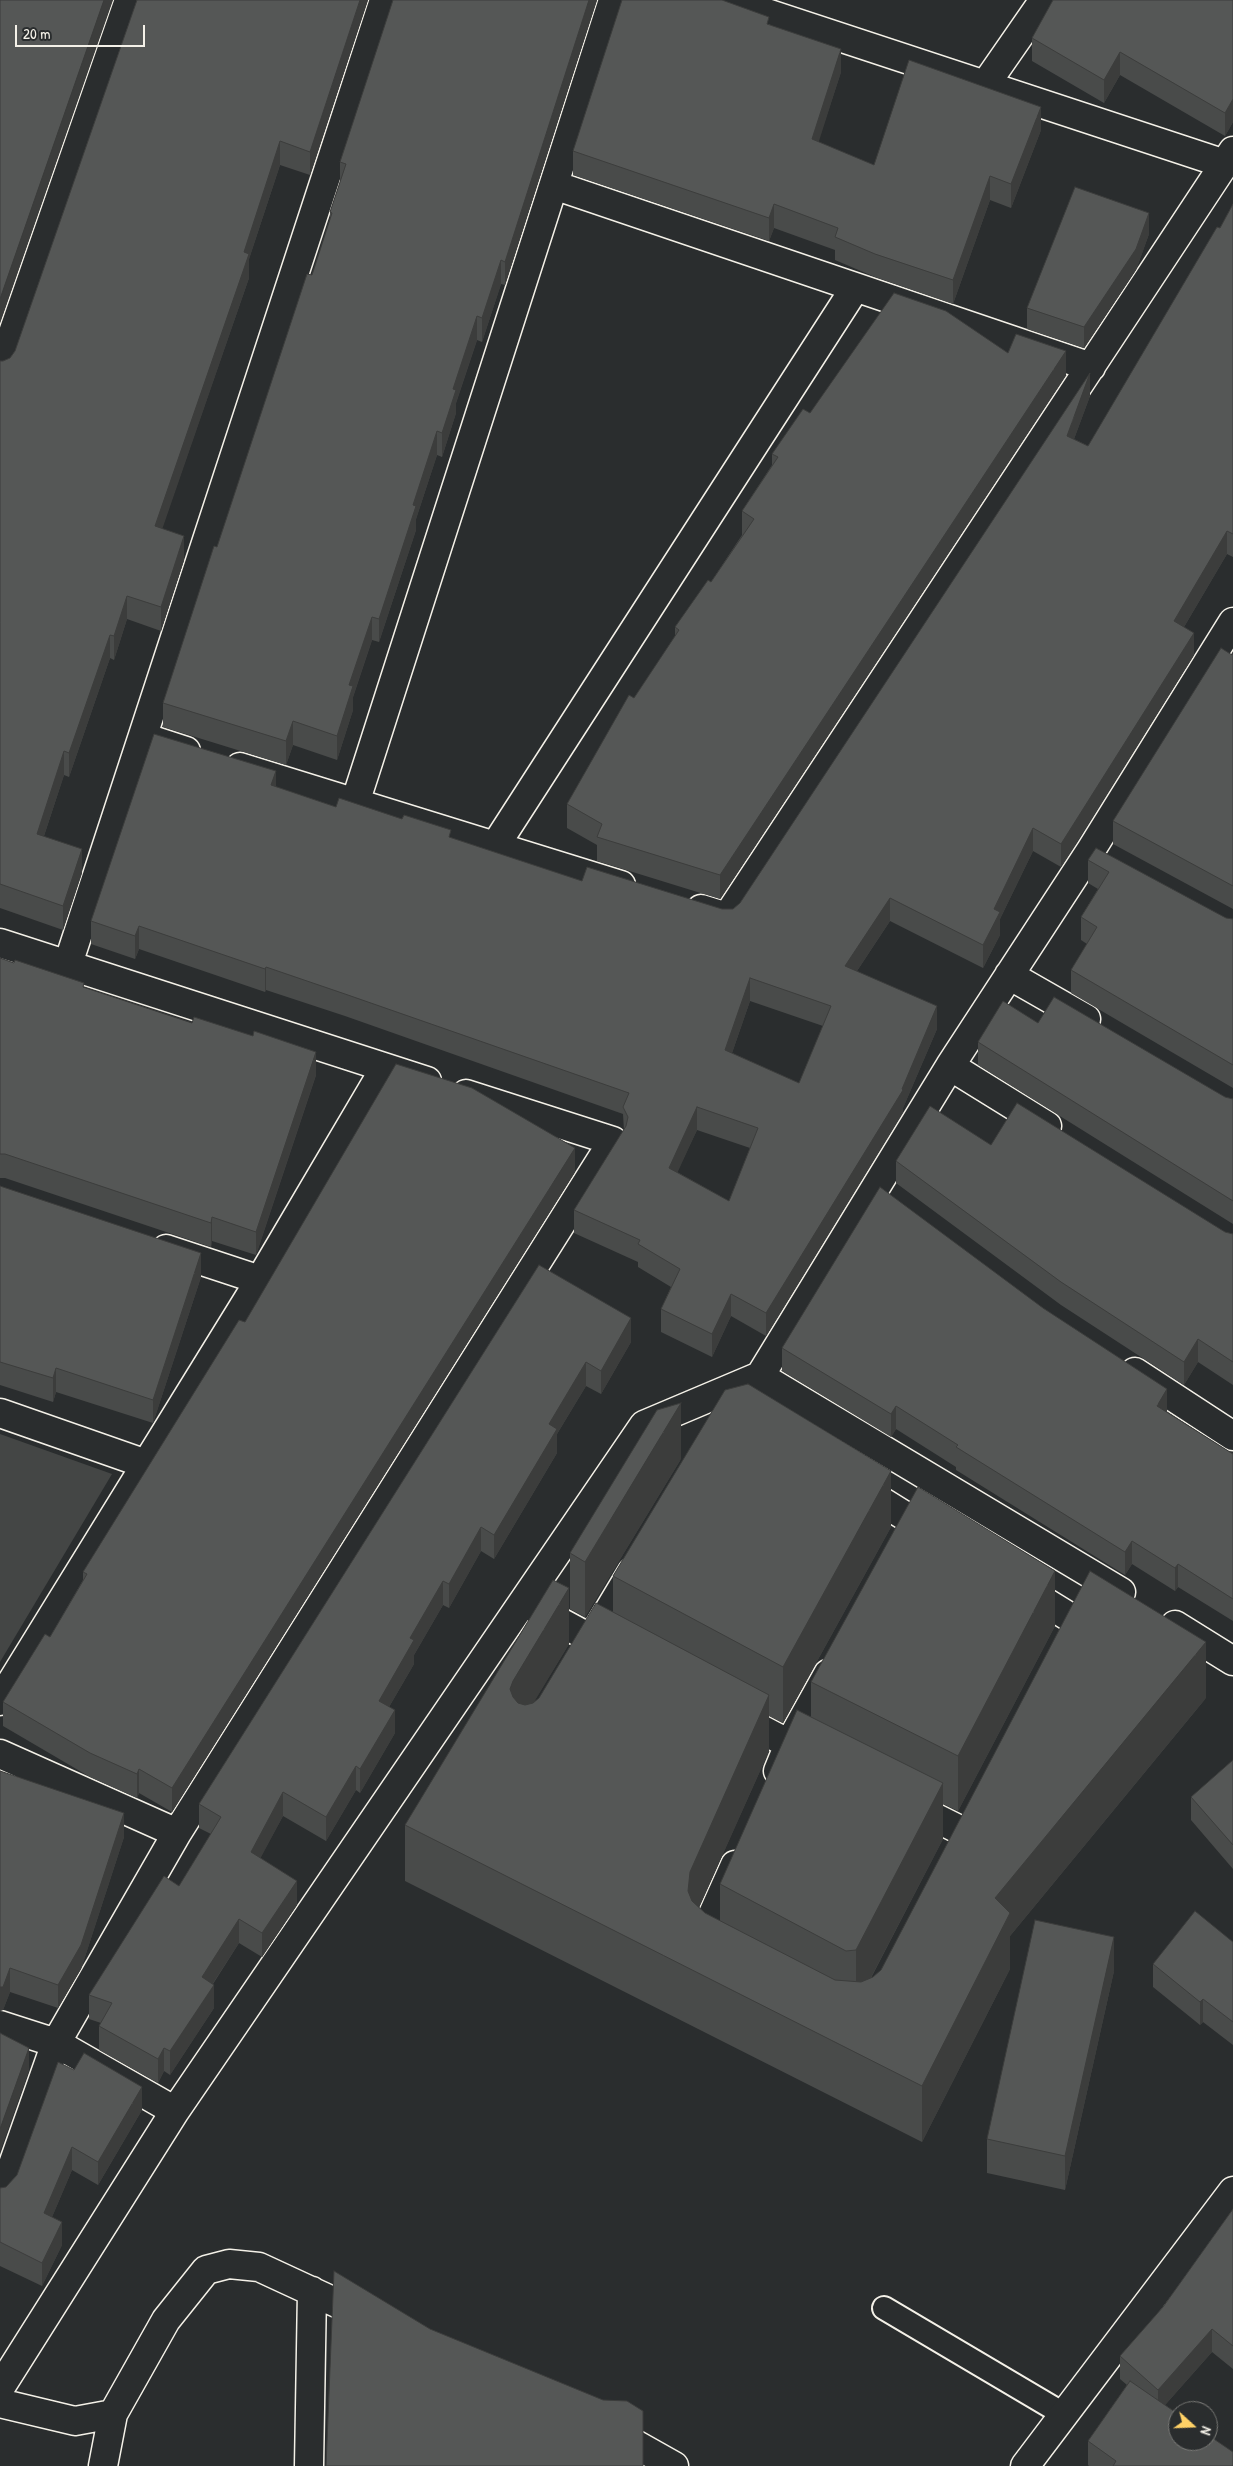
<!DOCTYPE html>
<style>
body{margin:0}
#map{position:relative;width:1233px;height:2466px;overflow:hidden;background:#2a2d2e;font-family:"Patrick Hand",sans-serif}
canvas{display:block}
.north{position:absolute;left:1168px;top:2401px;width:50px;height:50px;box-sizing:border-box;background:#2a2d2e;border:1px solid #7b7b78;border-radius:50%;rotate:110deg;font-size:14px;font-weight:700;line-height:20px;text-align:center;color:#f4f1e8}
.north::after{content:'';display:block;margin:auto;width:18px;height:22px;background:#ffd166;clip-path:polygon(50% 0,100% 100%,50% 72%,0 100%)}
.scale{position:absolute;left:15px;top:25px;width:130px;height:22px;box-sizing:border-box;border:2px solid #f4f1e8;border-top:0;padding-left:6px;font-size:15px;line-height:18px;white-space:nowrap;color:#f4f1e8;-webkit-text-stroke:4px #2a2d2e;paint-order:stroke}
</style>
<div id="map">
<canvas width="1233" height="2466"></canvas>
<div class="north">N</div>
<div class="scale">20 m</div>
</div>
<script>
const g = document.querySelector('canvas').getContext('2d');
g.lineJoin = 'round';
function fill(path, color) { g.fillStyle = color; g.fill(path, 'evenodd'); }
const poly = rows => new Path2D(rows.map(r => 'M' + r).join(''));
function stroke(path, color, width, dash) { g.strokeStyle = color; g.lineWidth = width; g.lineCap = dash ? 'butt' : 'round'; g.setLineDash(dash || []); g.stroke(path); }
const green = poly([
 [0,1434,112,1474,0,1662]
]);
const lane = poly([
 [884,2308,1065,2415]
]);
const street = poly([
 [727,0,1225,164],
 [985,85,1044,0],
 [554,185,1091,367],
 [0,370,129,0],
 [143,737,186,751],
 [240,767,621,885],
 [355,803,613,0],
 [495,846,855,288],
 [701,909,727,917,1233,151],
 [0,943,427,1081],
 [68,964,384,0],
 [1009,975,1086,1019],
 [950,1066,1047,1126],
 [166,1249,260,1280],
 [1135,1372,1233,1436],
 [760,1376,1121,1592],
 [0,1413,146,1464],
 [860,1488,934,1534],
 [1024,1589,1076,1621],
 [536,1609,612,1650],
 [1175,1625,1233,1661],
 [590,1642,632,1572],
 [0,1701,260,1280,385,1068],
 [736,1716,789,1744,778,1771],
 [791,1745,789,1744,828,1674],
 [0,1754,177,1833],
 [910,1805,964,1832],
 [708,1951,704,1946,704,1934,735,1865],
 [0,2025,56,2043,175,2111],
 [0,2196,4,2190,56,2043,177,1833,613,1141,466,1094],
 [0,2388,175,2111,644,1425,760,1376,950,1066,1091,850,1233,622],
 [0,2403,75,2421,113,2414],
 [610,2430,674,2466],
 [103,2466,113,2414,166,2320,206,2270,229,2264,259,2267,367,2317],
 [309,2466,312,2291],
 [1025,2466,1233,2191]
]);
const wall = poly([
 [137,0,368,0,310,175,280,165,249,259,249,278,162,528,184,560,161,631,127,619,114,660,110,658,69,777,64,775,44,836,82,873,63,930,0,908,0,361,3,361,10,358,15,351],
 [597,0,505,285,501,284,482,342,477,340,456,403,456,413,442,457,437,455,416,519,416,530,379,642,372,640,353,697,353,710,337,760,293,745,286,765,163,727,163,703,312,275,330,220,330,212,340,182,340,162],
 [1233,0,1233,122,1225,136,1120,75,1104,103,1032,61,1032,38],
 [769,24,841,72,818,142,874,165,1041,130,1011,208,990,200,953,304,875,277,835,260,835,250,774,228,769,241,573,175,573,151],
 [1233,204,1233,557,1227,554,1184,627,1194,655,1061,867,1033,851,1000,919,1000,935,983,968,890,921,857,971,937,1029,903,1108,903,1112,766,1336,731,1316,712,1357,661,1332,661,1309,671,1287,638,1267,638,1262,574,1233,574,1210,624,1131,623,1114,345,1016,266,990,265,992,139,949,135,959,91,944,91,921,276,787,336,807,451,838,582,881,722,909,733,909,740,903,1090,396,1074,439,1088,446,1220,228],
 [750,1001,823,1026,799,1083,732,1053],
 [697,1130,750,1148,729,1201,677,1172],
 [1149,234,1136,270,1084,348,1027,329,1027,308],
 [1008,353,1066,375,720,899,597,861,597,845,567,828,567,804,634,698,675,637,675,627,711,582,742,535,742,511,772,465,772,454,810,413],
 [1233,653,1233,909,1113,844,1113,821],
 [1088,860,1226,918,1233,919,1233,1088,1071,993,1071,970,1087,944,1081,940,1081,917,1098,889,1088,883],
 [0,958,84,988,316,1075,256,1255,212,1241,211,1247,5,1178,0,1178],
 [1038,1023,1225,1097,1233,1099,1233,1224,978,1065,978,1042],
 [991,1145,1225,1232,1233,1234,1233,1385,1198,1362,1184,1385,1061,1305,896,1183,896,1161],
 [575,1172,172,1812,139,1793,137,1798,90,1777,3,1726,3,1702,50,1637,83,1580,83,1572,245,1322],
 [0,1186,201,1277,153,1423,56,1392,53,1402,0,1385],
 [539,1265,631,1342,601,1394,586,1386,557,1434,557,1453,494,1559,481,1551,449,1608,443,1605,414,1655,414,1664,389,1707,395,1733,360,1793,356,1790,326,1841,283,1816,260,1858,297,1905,262,1957,239,1943,213,1984,214,2008,170,2075,164,2071,158,2083,99,2050,99,2026,101,2023,89,2019,89,1995,179,1886,211,1834,199,1828,199,1804],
 [782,1348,1167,1412,1233,1454,1233,1621,1178,1587,1175,1591,1132,1564,1125,1575,956,1470,956,1467,896,1429,891,1437,782,1371],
 [681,1459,585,1617,570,1609,570,1553],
 [891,1527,783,1723,769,1716,769,1751,699,1907,705,1913,720,1921,720,1884,811,1717,811,1682,1055,1626,958,1811,943,1804,943,1839,871,1978,873,1977,1206,1698,1010,1936,1010,1969,922,2142,405,1881,405,1825,569,1644,533,1703,539,1698,613,1612,613,1576],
 [1233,1760,1233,1869,1191,1820,1191,1797],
 [0,1771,124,1837,81,1969,58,2008,10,1992,3,2010,0,2011],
 [1233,1942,1233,2045,1203,2022,1200,2025,1153,1987,1153,1964],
 [1114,1971,1065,2190,987,2173,987,2139],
 [142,2110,98,2185,72,2170,52,2217,62,2245,42,2286,0,2266,0,2188,6,2187,17,2175],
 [1233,2209,1233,2369,1212,2352,1165,2405,1233,2466,1089,2466,1088,2465,1088,2441,1127,2385,1120,2379,1120,2356,1163,2307]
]);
const shadedWall = poly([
 [104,0,113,0,0,323,0,299],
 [360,0,368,0,310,175,310,152],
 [589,0,597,0,505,285,505,262],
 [841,49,841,72,812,163,812,139],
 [1120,52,1120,75,1104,103,1104,80],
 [1233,99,1233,122,1225,136,1225,113],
 [1041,107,1041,130,1011,208,1011,184],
 [280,141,280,165,249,259,249,278,155,550,155,526],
 [990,176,990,200,953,304,953,280],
 [774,204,774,228,769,241,769,218],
 [1149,213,1149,234,1136,270,1084,348,1084,327],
 [501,260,501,284,482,342,482,318],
 [477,316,477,340,456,403,456,413,442,457,442,433,453,389],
 [1066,351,1066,375,720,899,720,875],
 [1090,373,1090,396,1067,458,1067,436],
 [437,431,437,455,416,519,416,530,379,642,379,619,413,505],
 [1227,531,1227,554,1174,644,1174,621],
 [184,536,184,560,161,631,161,607],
 [127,596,127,619,114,660,114,636],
 [372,617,372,640,353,697,353,710,337,760,337,736,349,685],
 [1194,633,1194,655,1061,867,1061,844],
 [110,635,110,658,69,777,69,753],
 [293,721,293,745,286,765,286,741],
 [64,751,64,775,37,857,37,834],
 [276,771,276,794,271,785],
 [1033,828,1033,851,1000,919,1000,935,983,968,983,945,994,909],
 [82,849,82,873,63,930,63,906],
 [890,898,890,921,845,989,845,966],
 [139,926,139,949,135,959,135,936],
 [266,967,266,990,265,992,265,969],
 [750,978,750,1001,725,1073,725,1050],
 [937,1006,937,1029,903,1108,903,1112,766,1336,766,1313,902,1089],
 [316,1052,316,1075,256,1255,256,1232],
 [697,1107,697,1130,669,1191,669,1168],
 [575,1148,575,1172,172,1812,172,1788],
 [212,1217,212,1241,211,1247,211,1223],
 [201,1253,201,1277,153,1423,153,1400],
 [731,1294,731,1316,712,1357,712,1334],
 [631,1318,631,1342,601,1394,601,1371],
 [1198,1339,1198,1362,1184,1385,1184,1362],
 [586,1362,586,1386,557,1434,557,1453,494,1559,494,1535,549,1424],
 [56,1368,56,1392,53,1402,53,1378],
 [1167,1389,1167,1412,1157,1429,1157,1406],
 [681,1403,681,1459,585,1617,585,1562],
 [896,1406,896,1429,891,1437,891,1414],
 [891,1471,891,1527,783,1723,783,1667],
 [481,1527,481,1551,449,1608,449,1584],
 [1132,1541,1132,1564,1125,1575,1125,1552],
 [1178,1564,1178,1587,1175,1591,1175,1568],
 [1055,1571,1055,1626,958,1811,958,1756],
 [443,1581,443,1605,414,1655,414,1664,379,1724,379,1701,410,1638],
 [569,1588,569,1644,513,1737,510,1689,513,1681],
 [1206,1642,1206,1698,1010,1936,1010,1969,922,2142,922,2086,995,1898],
 [769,1695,769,1751,690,1928,688,1891,690,1872],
 [395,1710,395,1733,360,1793,360,1769],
 [356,1766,356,1790,326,1841,326,1817],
 [139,1769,139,1793,137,1798,137,1774],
 [943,1783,943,1839,856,2006,856,1950],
 [283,1792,283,1816,251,1876,251,1852],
 [124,1813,124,1837,81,1969,58,2008,58,1985],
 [297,1881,297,1905,262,1957,262,1933],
 [239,1919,239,1943,202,2000,202,1977],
 [1114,1937,1114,1971,1065,2190,1065,2156],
 [10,1968,10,1992,3,2010,0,2011,0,1987],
 [214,1985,214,2008,170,2075,170,2051],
 [1203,1999,1203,2022,1200,2025,1200,2002],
 [29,2048,29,2071,0,2152,0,2129],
 [164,2048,164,2071,158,2083,158,2059],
 [142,2087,142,2110,98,2185,98,2162],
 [72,2147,72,2170,44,2236,44,2213],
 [62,2222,62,2245,42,2286,42,2263],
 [1212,2329,1212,2352,1158,2413,1158,2390]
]);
const building = poly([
 [0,0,104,0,0,299,0,0],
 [137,0,360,0,310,152,280,141,244,252,249,254,155,526,184,536,161,607,127,596,114,636,110,635,69,753,64,751,37,834,82,849,63,906,0,884,0,361,3,361,10,358,15,351,137,0],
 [393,0,589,0,505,262,501,260,482,318,477,316,453,389,456,390,442,433,437,431,413,505,416,506,379,619,372,617,349,685,353,686,337,736,293,721,286,741,163,703,214,546,217,547,307,274,312,275,332,213,330,212,346,164,340,162,393,0],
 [622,0,722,0,769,17,767,24,841,49,812,139,874,165,909,60,1041,107,1011,184,990,176,953,280,875,254,835,237,838,228,774,204,769,218,573,151,622,0],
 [1053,0,1233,0,1233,99,1225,113,1120,52,1104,80,1032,38,1053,0],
 [1075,187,1149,213,1136,249,1084,327,1027,308,1075,187],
 [1233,204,1233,534,1227,531,1174,621,1194,633,1061,844,1033,828,994,909,1000,912,983,945,890,898,845,966,937,1006,902,1089,903,1090,766,1313,731,1294,712,1334,661,1309,680,1269,638,1244,640,1240,574,1210,626,1126,628,1117,623,1107,629,1093,345,994,266,967,265,969,139,926,135,936,91,921,154,734,276,771,271,785,336,807,339,798,402,819,404,815,451,830,449,837,582,881,587,867,722,909,733,909,740,903,1090,373,1067,436,1088,446,1217,227,1220,228,1233,204],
 [750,978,831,1006,799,1083,725,1050,750,978],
 [697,1107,758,1128,729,1201,669,1168,697,1107],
 [894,293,946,311,1008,353,1016,334,1066,351,720,875,597,837,602,824,567,804,629,695,634,698,679,630,675,627,708,580,711,582,754,519,742,511,778,457,772,454,803,409,810,413,894,293],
 [1221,648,1232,655,1233,653,1233,886,1113,821,1221,648],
 [1096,848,1226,918,1233,919,1233,1065,1071,970,1097,927,1081,917,1109,872,1088,860,1096,848],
 [0,958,14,963,15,960,84,983,83,987,192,1023,194,1017,253,1036,254,1031,316,1052,256,1232,212,1217,211,1223,5,1154,0,1154,0,958],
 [1054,997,1225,1097,1233,1099,1233,1201,978,1042,1003,1001,1038,1023,1054,997],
 [396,1064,472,1088,575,1148,172,1788,139,1769,137,1774,90,1753,3,1702,45,1634,50,1637,87,1574,83,1572,239,1320,245,1322,396,1064],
 [1017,1103,1225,1232,1233,1234,1233,1362,1198,1339,1184,1362,1061,1282,896,1161,930,1106,991,1145,1017,1103],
 [0,1186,201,1253,153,1400,56,1368,53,1378,0,1362,0,1186],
 [880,1187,1043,1308,1167,1389,1157,1406,1233,1454,1233,1599,1178,1564,1175,1568,1132,1541,1125,1552,956,1447,958,1445,896,1406,891,1414,782,1348,880,1187],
 [539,1265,631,1318,601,1371,586,1362,549,1424,557,1429,494,1535,481,1527,449,1584,443,1581,410,1638,414,1640,379,1701,395,1710,360,1769,356,1766,326,1817,283,1792,251,1852,297,1881,262,1933,239,1919,202,1977,214,1985,170,2051,164,2048,158,2059,99,2026,112,2003,89,1995,164,1876,179,1886,221,1817,199,1804,539,1265],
 [748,1384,891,1471,783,1667,613,1576,725,1390,748,1384],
 [681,1403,585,1562,570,1553,657,1410,681,1403],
 [918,1487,1055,1571,958,1756,811,1682,918,1487],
 [1090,1571,1206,1642,995,1898,1010,1913,922,2086,405,1825,553,1580,569,1588,513,1681,510,1689,513,1697,518,1703,525,1705,533,1703,539,1698,596,1603,769,1695,690,1872,688,1891,692,1901,705,1913,835,1980,861,1982,873,1977,881,1970,1090,1571],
 [797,1710,943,1783,856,1950,846,1951,720,1884,797,1710],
 [1233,1760,1233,1845,1191,1797,1233,1760],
 [0,1771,124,1813,81,1945,58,1985,10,1968,3,1987,0,1987,0,1771],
 [1195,1911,1233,1942,1233,2022,1203,1999,1200,2002,1153,1964,1195,1911],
 [1035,1920,1114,1937,1065,2156,987,2139,1035,1920],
 [0,2033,29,2048,0,2129,0,2033],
 [84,2053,142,2087,98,2162,72,2147,44,2213,62,2222,42,2263,0,2242,0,2188,6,2187,17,2175,58,2062,74,2070,84,2053],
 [1233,2209,1233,2346,1212,2329,1158,2390,1120,2356,1163,2307,1233,2209],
 [334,2271,430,2329,603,2400,627,2401,643,2411,643,2466,326,2466,334,2271],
 [1130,2381,1178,2414,1178,2441,1208,2441,1208,2435,1233,2452,1233,2466,1113,2466,1116,2461,1088,2441,1130,2381]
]);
fill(green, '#444645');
stroke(lane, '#f4f1e8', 26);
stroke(street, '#f4f1e8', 31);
stroke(lane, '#2a2d2e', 22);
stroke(street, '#2a2d2e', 28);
fill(wall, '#494b4a');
fill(shadedWall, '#3c3d3c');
fill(building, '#555756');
stroke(building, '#3c3d3c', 1);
</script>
